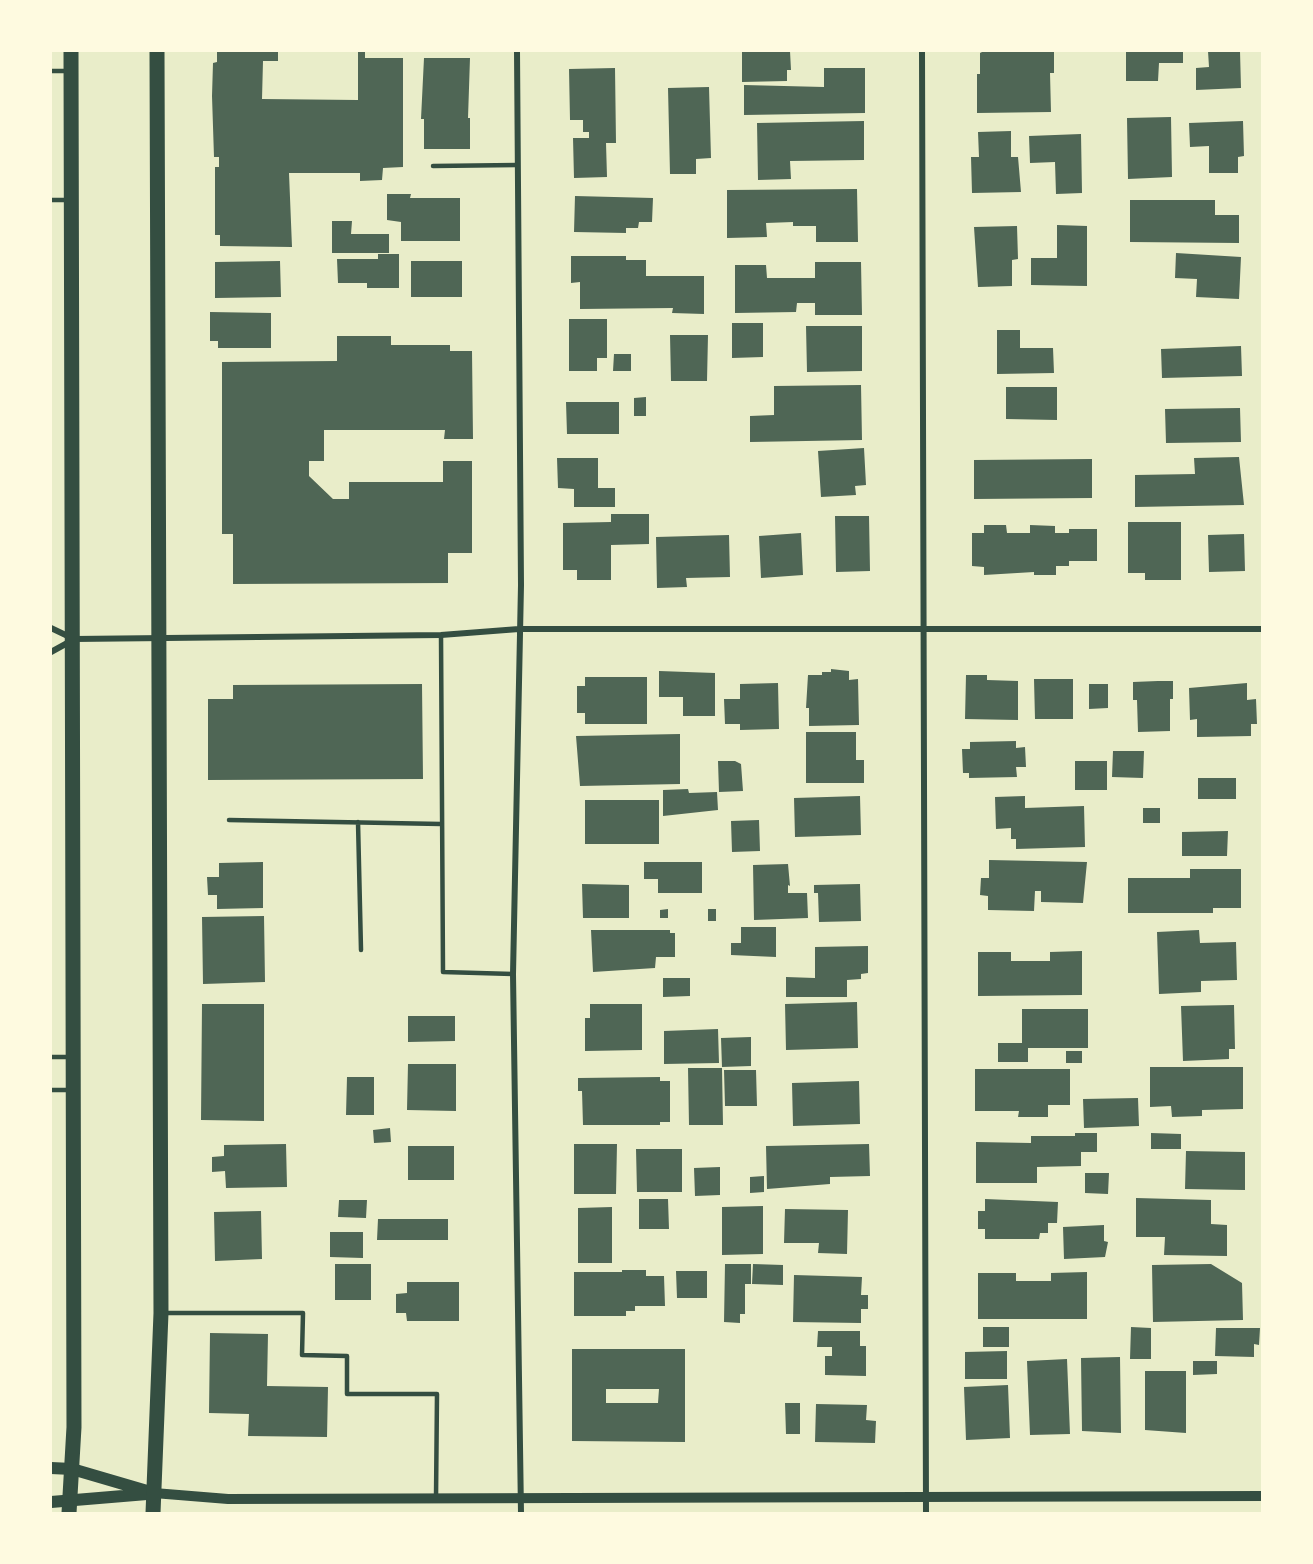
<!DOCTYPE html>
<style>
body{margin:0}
#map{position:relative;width:1313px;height:1564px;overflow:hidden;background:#e9edc9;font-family:"Titillium Web",sans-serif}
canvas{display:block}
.frame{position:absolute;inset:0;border:52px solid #fefae0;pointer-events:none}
</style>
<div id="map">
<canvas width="1313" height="1564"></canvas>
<div class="frame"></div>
</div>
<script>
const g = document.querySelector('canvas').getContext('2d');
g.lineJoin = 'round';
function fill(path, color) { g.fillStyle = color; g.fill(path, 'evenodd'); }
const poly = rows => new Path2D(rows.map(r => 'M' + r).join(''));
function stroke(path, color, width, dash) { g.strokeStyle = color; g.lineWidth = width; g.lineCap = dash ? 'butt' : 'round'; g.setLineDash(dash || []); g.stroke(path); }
const building = poly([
 [217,51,278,51,278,61,263,61,262,99,358,100,358,51,365,51,365,58,403,58,403,167,383,168,382,180,360,181,360,173,289,173,292,247,220,246,220,235,215,235,215,167,219,167,219,157,214,157,212,96,213,63,217,62],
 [742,51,790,51,791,70,787,70,787,81,742,82],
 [984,51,1054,51,1054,73,1050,73,1051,112,977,113,977,74,980,74,980,53],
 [1126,51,1183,51,1183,63,1159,63,1158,81,1126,81],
 [1208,51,1240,51,1241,88,1196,90,1196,68,1209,67],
 [424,58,470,58,468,118,470,118,470,149,424,149,424,119,421,119],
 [615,68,616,143,606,143,607,177,574,178,573,138,589,138,589,132,583,132,583,120,570,120,569,69],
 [824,68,865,68,865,113,744,115,744,85,824,87],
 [709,87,711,158,696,159,696,174,670,174,668,88],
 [1171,117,1172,177,1128,179,1127,118],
 [864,121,864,160,790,161,791,179,758,180,757,123],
 [1243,121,1244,156,1238,157,1238,173,1209,173,1209,146,1190,147,1189,123],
 [1011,131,1011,157,1018,157,1021,192,972,193,971,157,979,157,978,132],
 [1081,134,1082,193,1056,194,1055,162,1030,163,1029,136],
 [857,189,858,242,816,242,816,226,793,226,793,222,766,223,767,237,727,238,727,190],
 [387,194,411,194,410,198,460,198,460,241,401,241,401,222,387,220],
 [575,196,653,198,652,222,639,222,638,228,626,228,626,233,574,232],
 [1130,200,1215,200,1215,215,1239,215,1239,243,1130,242],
 [332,221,352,221,351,234,389,234,389,253,332,253],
 [1057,225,1087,226,1087,286,1031,285,1031,258,1057,258],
 [1017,226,1018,259,1012,260,1012,286,978,287,974,227],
 [1176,253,1241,257,1239,299,1196,297,1197,279,1175,278],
 [378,254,399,254,399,288,367,288,367,283,338,283,337,259,378,259],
 [571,256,626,256,626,260,646,260,646,276,704,276,704,314,672,313,673,308,580,309,580,282,571,283],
 [280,261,281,297,215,298,215,262],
 [411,261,462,261,462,297,411,297],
 [815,262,861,262,862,315,815,315,815,303,797,303,796,312,735,313,735,265,766,265,767,278,815,278],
 [210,312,271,313,271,348,218,348,218,341,210,341],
 [569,319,607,319,607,358,597,358,597,371,569,371],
 [732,323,763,323,763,357,732,358],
 [806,326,862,326,862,371,807,372],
 [997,330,1020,330,1020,348,1053,348,1054,373,997,374],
 [670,335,708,335,707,381,671,381],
 [337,336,391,336,391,345,450,345,450,351,472,351,473,439,444,439,445,430,324,430,324,461,309,461,309,476,333,499,349,499,349,482,443,482,443,461,472,461,472,553,448,553,448,583,233,584,233,534,222,534,222,362,337,361],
 [1241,346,1242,376,1162,378,1161,349],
 [614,354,631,354,631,371,613,371],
 [861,385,862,440,750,442,750,416,774,415,774,386],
 [1006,387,1057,387,1057,420,1006,419],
 [646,397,646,416,634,416,634,398],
 [566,402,619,402,619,434,567,434],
 [1240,408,1241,442,1166,443,1165,409],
 [864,448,866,485,855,486,856,495,821,497,818,451],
 [1239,457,1244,505,1135,507,1135,475,1195,474,1194,458],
 [557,458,598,458,598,488,615,488,615,507,574,507,574,489,558,488],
 [1092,459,1092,498,974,499,974,460],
 [611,514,649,514,649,544,611,545,611,580,577,580,577,570,563,570,563,523,611,522],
 [835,516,869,516,870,571,836,572],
 [1128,522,1181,522,1181,580,1145,580,1145,573,1128,573],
 [984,525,1006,525,1007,533,1030,533,1030,525,1055,526,1055,533,1069,533,1069,529,1097,529,1097,561,1069,561,1069,566,1056,566,1056,575,1034,575,1034,572,984,575,984,567,972,566,972,533,984,533],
 [801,533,803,575,761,578,759,536],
 [1244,534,1245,571,1209,572,1208,535],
 [729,535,730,577,686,578,687,587,657,588,656,537],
 [831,669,849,671,849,680,858,679,859,725,809,726,809,708,806,708,808,675,822,675,822,672,831,672],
 [659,671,715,673,715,716,683,716,683,697,659,697],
 [966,675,987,675,987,680,1018,681,1018,720,965,719],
 [585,677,647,677,647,724,585,724,585,713,577,713,577,686,585,686],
 [1034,679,1073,679,1073,719,1035,719],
 [1158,681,1173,681,1173,699,1170,699,1170,731,1138,732,1137,700,1133,700,1133,682],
 [778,683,779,729,740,730,740,724,725,724,724,699,740,699,740,684],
 [1247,683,1247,700,1256,699,1257,724,1251,724,1251,736,1197,737,1197,719,1190,720,1189,688],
 [422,684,423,779,208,780,208,699,233,699,233,685],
 [1089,684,1108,684,1108,708,1089,709],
 [806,732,856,732,856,760,864,760,864,783,806,783],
 [680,734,680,784,580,786,576,736],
 [1016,741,1016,748,1025,747,1026,767,1016,767,1017,777,969,778,969,773,963,773,962,749,970,749,970,742],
 [1113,751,1144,751,1143,778,1112,777],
 [718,761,735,761,741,764,743,791,719,792],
 [1075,761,1107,761,1107,790,1075,790],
 [1198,778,1236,778,1236,799,1198,799],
 [688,789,689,793,717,792,718,810,663,816,663,790],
 [860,796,861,835,795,837,794,798],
 [1025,796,1025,808,1084,806,1085,847,1016,849,1016,839,1011,839,1011,828,996,829,995,797],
 [585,800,659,800,659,844,585,844],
 [1143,808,1160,808,1160,823,1143,823],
 [759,820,760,851,732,852,731,821],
 [1228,831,1227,856,1182,856,1182,832],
 [989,860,1087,862,1083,903,1041,902,1041,891,1035,891,1034,911,988,910,988,896,980,895,981,878,989,878],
 [263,862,263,908,217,909,217,895,208,895,207,877,219,877,219,863],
 [644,862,702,862,702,893,658,893,658,879,644,879],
 [788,864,790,886,788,885,788,893,807,893,808,918,754,920,753,865],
 [1190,869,1241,869,1241,908,1213,908,1213,913,1128,913,1128,878,1190,878],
 [582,884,629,885,629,918,583,918],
 [860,884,861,921,819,922,818,893,814,893,814,885],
 [668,909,668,918,660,918,660,910],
 [708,909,716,909,716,921,708,921],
 [264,916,265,982,203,984,202,917],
 [741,927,776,927,776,957,731,955,731,943,741,943],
 [591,930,670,930,670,933,675,933,675,957,656,957,655,968,593,972],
 [1199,930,1200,943,1236,942,1237,980,1201,981,1201,992,1159,994,1157,932],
 [868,946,868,973,861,974,861,979,847,980,847,997,786,997,786,977,815,978,815,947],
 [1082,951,1082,995,978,996,978,952,1011,952,1011,961,1050,961,1050,952],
 [663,978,690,978,690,996,663,997],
 [857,1002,858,1048,786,1050,785,1004],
 [202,1004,264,1004,264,1121,201,1120],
 [590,1004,642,1004,642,1050,585,1051,585,1018,590,1018],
 [1234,1005,1235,1049,1229,1049,1229,1059,1183,1061,1181,1006],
 [1022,1009,1088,1009,1088,1048,1028,1048,1028,1062,998,1062,998,1043,1022,1043],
 [408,1016,455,1016,455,1041,408,1042],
 [718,1029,719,1063,664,1064,664,1031],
 [751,1037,751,1066,722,1067,721,1038],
 [1066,1051,1082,1051,1082,1063,1066,1063],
 [408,1064,456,1064,456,1111,407,1110],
 [1150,1067,1243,1067,1243,1109,1202,1110,1202,1116,1172,1117,1171,1106,1150,1107],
 [688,1068,722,1068,723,1125,689,1125],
 [975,1069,1070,1069,1070,1105,1048,1105,1048,1117,1018,1117,1019,1111,975,1111],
 [724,1070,756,1070,757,1106,725,1106],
 [347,1077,374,1077,374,1115,346,1115],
 [660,1077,660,1081,670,1081,670,1122,660,1122,660,1125,583,1125,582,1091,578,1091,578,1078],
 [859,1081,860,1124,793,1126,792,1083],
 [1138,1098,1139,1126,1084,1128,1083,1099],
 [390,1128,391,1142,374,1143,373,1130],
 [1075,1133,1097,1133,1097,1152,1081,1152,1081,1166,1037,1167,1037,1183,976,1183,976,1142,1031,1143,1031,1136,1075,1136],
 [1151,1133,1181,1134,1181,1149,1151,1149],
 [286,1144,287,1187,226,1188,225,1171,212,1172,212,1157,224,1156,224,1145],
 [574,1144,617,1144,616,1194,574,1194],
 [869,1144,870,1176,830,1177,830,1184,767,1189,766,1146],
 [408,1146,454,1146,454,1180,408,1180],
 [636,1149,682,1149,682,1192,637,1192],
 [1186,1151,1245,1152,1245,1190,1185,1189],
 [720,1167,720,1195,695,1196,694,1168],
 [1085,1173,1109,1173,1108,1194,1085,1193],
 [764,1176,764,1192,750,1193,750,1177],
 [1136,1198,1211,1200,1211,1224,1227,1225,1227,1256,1164,1255,1165,1237,1136,1237],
 [639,1199,668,1199,669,1229,639,1229],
 [985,1199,1058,1202,1057,1223,1048,1223,1048,1233,1040,1233,1039,1239,985,1239,985,1229,978,1229,978,1211,985,1211],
 [339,1200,367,1200,366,1218,338,1217],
 [763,1206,763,1254,722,1255,722,1207],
 [612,1207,612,1263,578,1263,578,1208],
 [785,1209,848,1210,847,1254,818,1253,819,1243,784,1243],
 [261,1211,262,1259,215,1261,214,1212],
 [378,1219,448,1219,448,1240,377,1240],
 [1104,1225,1104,1241,1108,1242,1105,1257,1064,1259,1063,1227],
 [330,1232,363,1232,363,1258,330,1257],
 [335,1264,371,1264,371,1300,335,1300],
 [725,1264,751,1264,751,1284,745,1284,745,1314,740,1314,740,1323,724,1322],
 [753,1264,783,1265,783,1285,752,1284],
 [1211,1264,1242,1283,1243,1320,1153,1322,1152,1265],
 [622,1270,646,1270,646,1276,664,1276,665,1306,635,1306,635,1311,626,1311,626,1316,574,1316,574,1272,622,1272],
 [676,1271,707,1271,707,1298,677,1298],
 [1087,1272,1087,1319,978,1319,978,1273,1016,1273,1016,1281,1051,1281,1051,1273],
 [794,1275,862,1277,861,1295,868,1295,868,1309,861,1309,861,1323,793,1322],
 [407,1282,459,1282,459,1321,407,1321,406,1313,396,1313,396,1294,407,1293],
 [983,1327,1009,1327,1009,1347,983,1347],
 [1131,1327,1151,1328,1151,1359,1130,1359],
 [1216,1328,1260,1328,1259,1345,1254,1344,1254,1357,1215,1356],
 [818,1331,860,1331,860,1346,866,1346,866,1376,825,1375,825,1356,832,1356,832,1347,817,1347],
 [210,1333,268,1334,267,1386,328,1387,327,1437,248,1436,249,1414,209,1413],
 [572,1349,685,1349,685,1442,572,1441],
 [606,1389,659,1389,658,1403,606,1403],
 [1007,1351,1007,1379,965,1379,965,1352],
 [1120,1357,1121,1433,1082,1431,1081,1358],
 [1067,1359,1070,1434,1030,1435,1027,1361],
 [1193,1361,1217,1361,1217,1374,1193,1375],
 [1145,1371,1186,1371,1186,1433,1145,1430],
 [1008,1385,1010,1438,966,1440,964,1387],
 [785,1403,800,1403,800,1434,786,1434],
 [816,1404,867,1405,866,1420,876,1421,875,1443,815,1442]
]);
const service = poly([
 [51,71,69,71],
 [433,166,517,165],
 [51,200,69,200],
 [441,635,443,972,513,974],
 [229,820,441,824],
 [358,822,361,950],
 [51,1057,71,1057],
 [51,1090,69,1090],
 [163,1313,303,1313,302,1355,347,1356,347,1394,437,1394,436,1498]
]);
const minor = poly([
 [517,51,521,585,513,974,521,1513],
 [922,51,926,1513],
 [51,628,74,639,441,635,519,629,1262,629],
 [51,652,71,641]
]);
const tertiary = poly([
 [154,1493,228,1499,1262,1496]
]);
const secondary = poly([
 [51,1468,72,1469,154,1493],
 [51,1502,147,1494]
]);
const primary = poly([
 [69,1513,74,1427,71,51],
 [153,1513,161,1313,157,51]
]);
fill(building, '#4f6655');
stroke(service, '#344e41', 4.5);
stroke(minor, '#344e41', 6);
stroke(tertiary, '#344e41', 10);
stroke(secondary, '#344e41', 12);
stroke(primary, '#344e41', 15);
</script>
